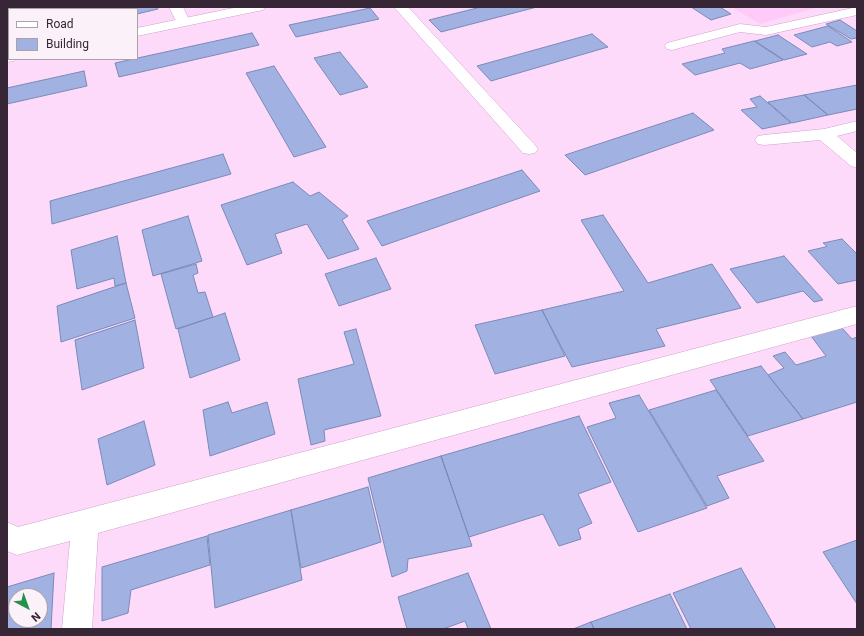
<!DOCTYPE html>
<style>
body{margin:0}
#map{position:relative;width:864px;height:636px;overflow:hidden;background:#fedafa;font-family:Roboto,sans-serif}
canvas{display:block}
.frame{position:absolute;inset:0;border:8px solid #372635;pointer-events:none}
.legend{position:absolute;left:8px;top:8px;width:130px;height:52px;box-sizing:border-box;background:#faf1f9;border:1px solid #aca0ab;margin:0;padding:5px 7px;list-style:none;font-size:12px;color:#372635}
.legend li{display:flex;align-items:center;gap:8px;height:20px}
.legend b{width:20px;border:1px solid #aca0ab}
.north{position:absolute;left:8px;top:588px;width:40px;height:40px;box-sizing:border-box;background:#faf1f9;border:1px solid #aca0ab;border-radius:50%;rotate:139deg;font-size:11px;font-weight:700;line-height:16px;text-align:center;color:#372635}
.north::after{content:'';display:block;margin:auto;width:14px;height:18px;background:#25924a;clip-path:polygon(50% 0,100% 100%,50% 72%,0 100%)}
</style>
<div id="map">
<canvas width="864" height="636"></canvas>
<div class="frame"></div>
<ul class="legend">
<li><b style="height:5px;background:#fff"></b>Road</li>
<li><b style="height:11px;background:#a1b2e2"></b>Building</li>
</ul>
<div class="north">N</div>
</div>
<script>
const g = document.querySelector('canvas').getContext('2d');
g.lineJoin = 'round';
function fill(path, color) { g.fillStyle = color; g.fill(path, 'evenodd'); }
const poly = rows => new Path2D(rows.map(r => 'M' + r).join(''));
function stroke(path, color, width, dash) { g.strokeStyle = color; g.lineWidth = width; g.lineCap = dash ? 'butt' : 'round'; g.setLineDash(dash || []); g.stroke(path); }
const built = poly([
 [731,7,819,7,760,24]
]);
const building = poly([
 [84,7,89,7,89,9,115,7,115,9,73,9,84,7],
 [114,7,157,7,158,9,137,14,137,9,115,9,114,7],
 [481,7,537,7,441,32,429,20,481,7],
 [691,7,720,7,731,14,711,20,691,7],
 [370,8,379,19,296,37,289,25,370,8],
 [840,20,857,31,857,38,851,39,826,24,840,20],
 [828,26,852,42,837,46,830,42,812,47,794,35,828,26],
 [252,33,259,45,119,77,115,63,252,33],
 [592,34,608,47,491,81,477,66,592,34],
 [778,35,807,54,784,60,755,41,778,35],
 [754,41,783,60,750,69,740,63,695,75,682,64,725,53,722,49,754,41],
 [340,52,368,87,340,95,314,58,340,52],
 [274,66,326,147,294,157,246,73,274,66],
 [84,71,87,86,7,104,7,88,84,71],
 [857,85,857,109,828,115,804,95,857,85],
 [804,95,828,115,792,123,768,102,804,95],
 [760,96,791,123,762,129,741,110,757,107,750,99,760,96],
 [693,113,714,130,585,175,565,155,693,113],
 [223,154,231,174,52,224,50,201,223,154],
 [522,170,540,191,382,246,367,221,522,170],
 [293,182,310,196,319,192,348,216,342,220,359,249,328,259,307,224,275,234,282,253,247,265,221,205,293,182],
 [603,215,648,283,712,264,741,308,656,329,665,346,572,367,542,310,624,291,581,220,603,215],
 [188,216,202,261,153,276,142,230,188,216],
 [117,236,126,283,115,286,114,278,77,289,71,250,117,236],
 [842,239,857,254,857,280,838,284,808,251,825,247,827,246,823,243,842,239],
 [784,256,823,300,814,302,803,291,757,303,730,269,784,256],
 [376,258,391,289,339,306,325,274,376,258],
 [196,264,198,273,193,275,198,293,205,292,213,317,176,329,161,274,196,264],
 [126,283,135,318,61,342,57,306,126,283],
 [542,310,565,356,495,374,475,325,542,310],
 [225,313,240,360,190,378,178,329,225,313],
 [135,320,144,368,82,390,75,340,135,320],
 [842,328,852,339,857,337,857,402,803,419,768,375,784,368,773,356,785,352,796,365,826,356,811,336,842,328],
 [356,329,381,416,324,430,325,441,311,445,298,379,354,364,344,332,356,329],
 [761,366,803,419,748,436,710,380,761,366],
 [716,390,764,461,717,476,729,498,707,506,649,410,716,390],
 [639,395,707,508,638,532,587,427,616,418,609,403,639,395],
 [228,402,232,413,267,402,275,434,210,456,203,410,228,402],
 [579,416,611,482,578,494,592,523,578,529,581,539,559,546,543,514,469,537,441,456,579,416],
 [144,421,155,465,107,485,98,439,144,421],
 [441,456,472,546,408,559,407,571,392,577,368,478,441,456],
 [368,487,381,542,301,568,291,510,368,487],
 [291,510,302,580,215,608,208,535,291,510],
 [207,536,210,565,131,590,128,613,102,621,102,567,207,536],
 [857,540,857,604,823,552,857,540],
 [741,568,776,629,691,629,673,593,741,568],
 [54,573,51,629,7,629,7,587,54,573],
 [16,596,40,596,40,620,16,620,16,596],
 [468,573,491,629,468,629,465,621,443,629,407,629,398,597,468,573],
 [670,594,687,629,594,629,591,622,670,594],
 [591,622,594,629,573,629,591,622]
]);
const minor = poly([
 [169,7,183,7,190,22,188,25,178,25,169,7],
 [394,7,408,7,535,145,538,149,535,153,529,154,523,153,394,7],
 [857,7,857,15,766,35,740,32,672,50,667,49,665,46,667,43,740,24,766,27,857,7],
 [857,121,857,131,837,136,857,153,857,168,851,166,820,140,764,145,758,144,755,140,758,136,764,135,824,129,857,121],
 [857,306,857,324,98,533,92,629,62,629,70,541,17,555,7,551,7,522,18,527,857,306]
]);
const tertiary = poly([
 [238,7,265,7,263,10,258,11,137,36,137,28,238,7],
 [7,54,9,54,9,59,16,59,14,61,7,62,7,54]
]);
fill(built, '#fecbf9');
fill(building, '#a1b2e2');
stroke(building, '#7a8ab8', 1);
stroke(minor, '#cda2c8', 1);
stroke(tertiary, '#cda2c8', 1);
fill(minor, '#fff');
fill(tertiary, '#fff');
</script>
